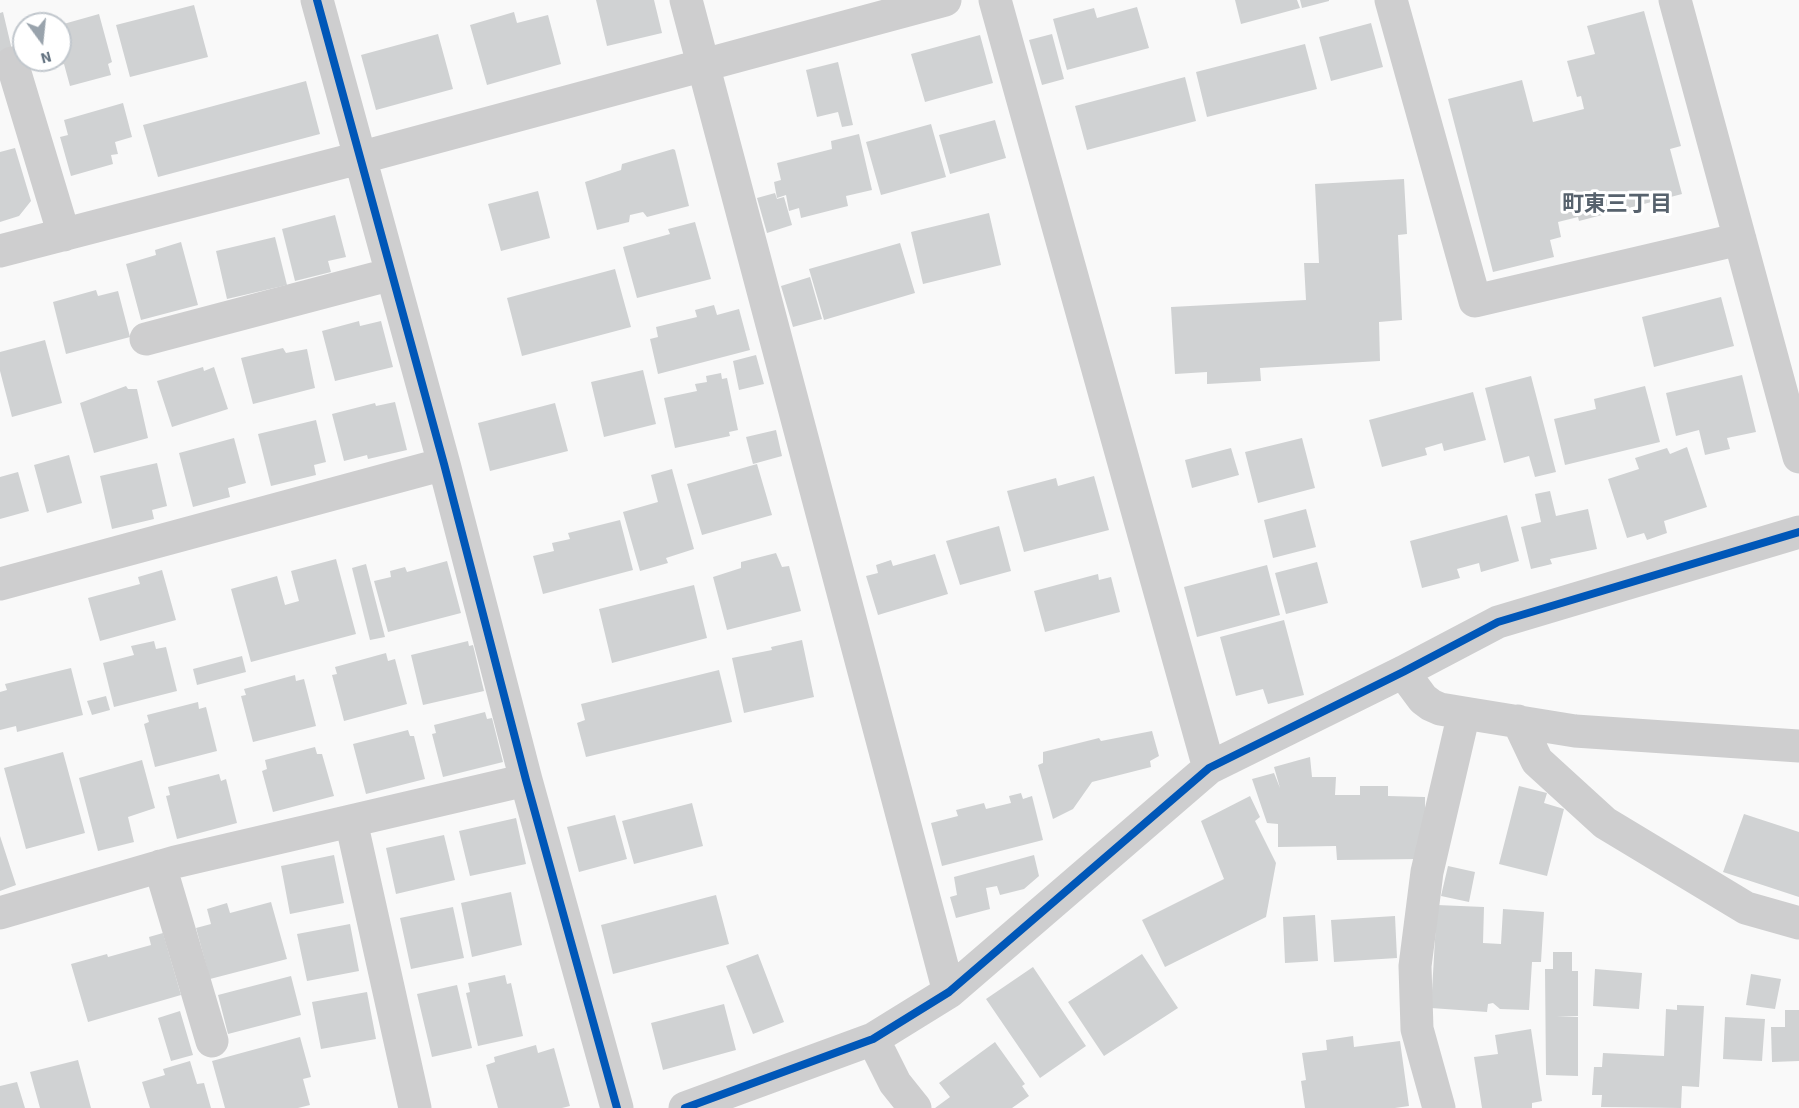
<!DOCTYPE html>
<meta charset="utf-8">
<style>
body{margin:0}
#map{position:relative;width:1799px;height:1108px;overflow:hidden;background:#f9f9f9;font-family:"Source Sans 3",sans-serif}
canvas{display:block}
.north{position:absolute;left:12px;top:12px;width:60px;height:60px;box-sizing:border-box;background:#fff;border:2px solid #c1c7cd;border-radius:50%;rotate:165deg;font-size:16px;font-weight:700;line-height:24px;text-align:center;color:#657482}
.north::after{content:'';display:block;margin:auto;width:21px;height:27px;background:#99a3ac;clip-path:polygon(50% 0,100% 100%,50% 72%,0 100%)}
</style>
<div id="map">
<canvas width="1799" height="1108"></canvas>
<div class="north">N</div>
</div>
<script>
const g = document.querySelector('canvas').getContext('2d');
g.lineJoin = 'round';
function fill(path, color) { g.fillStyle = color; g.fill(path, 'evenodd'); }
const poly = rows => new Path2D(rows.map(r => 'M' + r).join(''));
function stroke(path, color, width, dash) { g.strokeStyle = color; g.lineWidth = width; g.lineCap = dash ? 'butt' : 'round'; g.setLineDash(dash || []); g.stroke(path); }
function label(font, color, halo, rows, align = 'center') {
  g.font = font + ' "Source Sans 3","Noto Sans JP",sans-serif'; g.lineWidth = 6; g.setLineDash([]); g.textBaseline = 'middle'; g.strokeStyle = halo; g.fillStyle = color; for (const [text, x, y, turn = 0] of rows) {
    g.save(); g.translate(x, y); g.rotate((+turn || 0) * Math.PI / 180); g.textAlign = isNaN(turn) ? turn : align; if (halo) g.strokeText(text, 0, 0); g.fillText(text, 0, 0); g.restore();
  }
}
const building = poly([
 [596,0,654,0,662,33,607,46],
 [1235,0,1297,0,1300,8,1241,24],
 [1300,0,1329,0,1329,1,1302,8],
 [194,5,208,57,130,77,116,25],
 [1137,7,1149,48,1067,70,1053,19,1094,8,1097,18],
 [1644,11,1681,146,1670,149,1682,194,1579,221,1578,217,1558,222,1561,237,1550,240,1554,257,1493,272,1448,99,1522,80,1533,122,1584,109,1581,96,1577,97,1567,61,1595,54,1587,26],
 [3,12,12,50,0,53,0,13],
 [514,12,517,23,548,15,561,64,487,85,470,25],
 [99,14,112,62,108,64,111,75,70,86,64,64,44,70,41,60,60,60,60,25],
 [1371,23,1383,67,1331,81,1319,37],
 [438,34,453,89,376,110,361,55],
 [1052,34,1064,79,1042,85,1029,40],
 [980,35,993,83,925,102,911,54],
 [1305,44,1317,89,1207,117,1196,72],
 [838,62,853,125,842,127,838,112,817,117,806,70],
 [1185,77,1196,121,1087,150,1075,106],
 [306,81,320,134,158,177,143,125],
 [123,103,132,137,115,142,118,154,111,155,113,164,71,176,60,137,68,135,64,120],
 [995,120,1006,158,950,174,939,135],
 [931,124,946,177,881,195,866,142],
 [859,134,872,190,846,196,848,206,801,218,799,208,789,211,786,195,777,198,774,182,781,180,777,163,832,149,831,141],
 [15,148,31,201,19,216,0,222,0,152],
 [673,149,675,150,689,206,647,217,643,212,630,215,629,222,597,230,585,182,621,170,622,164],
 [1404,179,1407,234,1398,235,1402,320,1379,322,1380,361,1260,368,1261,381,1207,384,1207,372,1175,374,1171,307,1306,300,1304,263,1319,263,1315,184],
 [538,191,550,238,501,251,488,204],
 [775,193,777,199,784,197,792,225,767,233,757,198],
 [989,213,1001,265,923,284,911,232],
 [335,215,346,257,328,261,331,272,295,281,282,229],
 [695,222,711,279,637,298,623,247,670,234,668,229],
 [275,237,287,285,227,299,216,251],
 [181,242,198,305,141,320,126,264,156,255,155,250],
 [900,243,915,293,824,320,809,269],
 [615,269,631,327,522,356,507,298],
 [810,277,822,319,793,327,781,286],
 [96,290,98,296,118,291,130,337,66,354,53,302],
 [1721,297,1734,346,1654,367,1642,317],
 [714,305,717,315,739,309,750,350,658,374,650,339,658,337,656,327,697,317,695,310],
 [359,321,360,326,381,321,393,367,335,381,322,331],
 [45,340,62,403,12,417,0,371,0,352],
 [283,348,286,353,307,349,315,388,253,404,241,358],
 [756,355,764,384,739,390,733,361],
 [203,367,204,371,214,367,228,409,172,427,157,381],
 [643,370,656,424,604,437,591,382],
 [721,373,722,379,727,378,738,430,729,432,730,436,675,448,664,398,697,391,695,384,707,382,706,376],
 [1742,375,1756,432,1727,438,1730,449,1705,455,1699,430,1676,436,1666,393],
 [1531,376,1556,472,1535,477,1529,456,1504,463,1485,388],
 [126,386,128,389,137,389,148,438,94,453,80,403],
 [1645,386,1660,442,1565,465,1554,419,1596,409,1594,399],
 [1473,392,1486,440,1444,451,1442,443,1425,448,1427,455,1382,467,1369,420],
 [395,402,407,450,368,459,367,455,344,461,332,414,375,403,376,406],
 [555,403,568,451,490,471,478,423],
 [316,420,326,462,314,465,316,475,271,486,258,434],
 [776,430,782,456,753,464,746,437],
 [234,438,246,483,228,488,230,497,193,507,179,453],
 [1302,438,1315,488,1258,503,1245,452],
 [1687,447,1707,507,1664,521,1667,533,1647,540,1644,533,1627,538,1608,479,1639,469,1635,458,1667,448,1670,454],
 [1231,448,1239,475,1192,488,1185,460],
 [69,455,82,503,47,513,34,465],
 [157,463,167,506,152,510,154,519,112,529,100,476],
 [757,464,772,515,702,535,687,484],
 [672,469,694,549,666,558,668,563,640,571,623,512,658,502,651,475],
 [18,472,29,511,0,519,0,477],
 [1094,476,1109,530,1024,552,1007,491,1056,478,1058,486],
 [1550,491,1556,516,1588,509,1597,549,1550,559,1552,564,1531,569,1521,527,1541,522,1535,494],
 [1306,509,1316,547,1273,558,1264,520],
 [1507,515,1519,561,1481,572,1479,563,1457,569,1460,578,1422,588,1410,541],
 [620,520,633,570,543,594,533,556,554,551,552,543,570,539,568,533],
 [999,526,1011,571,960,585,946,541],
 [776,553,782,567,789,566,801,611,727,630,713,577,741,568,741,562],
 [935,554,948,594,878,615,866,576,878,573,876,565,891,560,893,566],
 [336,559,356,634,251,662,231,589,277,576,285,605,299,601,291,571],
 [447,561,461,613,388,632,374,581,391,577,390,571,405,567,407,572],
 [1317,562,1328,603,1286,614,1275,573],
 [366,564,385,637,370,640,352,568],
 [1267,565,1280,615,1197,637,1184,587],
 [162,570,176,620,100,641,88,598,140,584,138,577],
 [1098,574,1099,580,1111,577,1120,612,1045,632,1034,591],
 [694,585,707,638,612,663,599,609],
 [1284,620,1304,695,1268,704,1263,689,1236,696,1220,637],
 [802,640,814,697,744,713,732,658,772,650,771,647],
 [154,641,156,649,166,647,177,691,114,707,103,663,134,655,131,646],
 [468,641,469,646,473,645,484,691,423,705,411,655],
 [386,653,388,661,395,659,407,704,344,721,332,675,337,674,335,667],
 [242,656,246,672,197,685,193,669],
 [71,668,83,715,17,732,16,726,0,730,0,692,7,690,5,684],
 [719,670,732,722,586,757,577,723,585,720,581,704],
 [295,675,296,681,304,679,316,726,253,742,241,696,246,695,244,689],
 [106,696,110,710,92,715,87,701],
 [198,702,199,709,206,707,217,751,155,767,144,724,149,722,147,715],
 [485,712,487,719,492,718,503,762,443,777,432,734,436,733,434,725],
 [408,730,410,736,414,736,425,779,366,794,353,744],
 [1152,731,1159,756,1150,761,1151,767,1092,782,1073,809,1053,819,1038,765,1043,763,1043,752,1099,738,1101,741],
 [315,747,317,754,322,754,334,796,273,812,262,771,267,769,265,760],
 [63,752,85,833,26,849,4,768],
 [1310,757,1312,777,1336,777,1335,795,1360,795,1360,786,1388,786,1388,796,1425,797,1425,836,1419,859,1337,860,1336,846,1278,847,1278,824,1267,823,1252,779,1274,773,1280,788,1274,767],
 [142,760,155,808,128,817,134,842,98,851,79,778],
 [219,774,221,781,226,779,237,823,177,839,166,796,170,795,168,787],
 [1519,786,1547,793,1544,803,1564,809,1547,876,1499,864],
 [1021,793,1023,799,1032,796,1043,840,942,866,931,823,958,816,956,810,984,803,986,809,1011,803,1009,796],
 [1250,796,1260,817,1255,821,1276,863,1266,917,1165,967,1142,920,1224,879,1201,821],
 [692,803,703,846,634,864,622,821],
 [1744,814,1799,832,1799,897,1723,872],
 [615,815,627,859,579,872,567,827],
 [516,818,526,864,470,876,459,831],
 [444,835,455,880,396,894,386,848],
 [0,836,16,885,0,891],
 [334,855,344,903,290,914,281,866],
 [1034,855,1039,876,1024,889,1000,895,997,886,986,888,990,909,956,918,950,897,957,895,954,877],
 [1448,866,1475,872,1469,902,1441,896],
 [511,892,522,945,472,957,461,903],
 [716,895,729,944,613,974,601,925],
 [271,902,287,959,210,979,196,928,211,924,207,909,227,903,230,913],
 [1437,905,1484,907,1483,943,1501,944,1503,909,1544,912,1541,962,1532,962,1529,1010,1500,1009,1493,1003,1488,1004,1487,1012,1431,1008],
 [453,907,464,958,411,969,400,918],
 [1315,915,1318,961,1285,963,1283,917],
 [1395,916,1397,958,1334,962,1331,920],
 [350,924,359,971,307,981,297,934],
 [163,933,181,995,88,1022,71,964,107,954,108,957,151,945,149,937],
 [1553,952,1572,952,1572,971,1578,971,1578,1016,1557,1017,1578,1017,1578,1076,1546,1075,1545,969,1553,969],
 [758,954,784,1022,753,1034,726,966],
 [1142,954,1178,1008,1104,1056,1068,1002],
 [1033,967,1086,1046,1040,1078,986,999],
 [1595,969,1642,973,1639,1009,1593,1006],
 [1751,974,1781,979,1775,1009,1746,1005],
 [505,975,507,984,511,983,523,1036,478,1046,466,993,470,992,468,983],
 [291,976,301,1015,228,1034,218,995],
 [457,985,472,1048,432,1057,417,994],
 [367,992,376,1039,321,1049,312,1002],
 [724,1004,736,1050,663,1070,651,1023],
 [1677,1005,1704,1006,1699,1087,1682,1086,1681,1108,1601,1107,1602,1095,1592,1095,1594,1067,1602,1067,1603,1053,1664,1056,1666,1009,1677,1010],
 [1785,1010,1799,1010,1799,1061,1772,1062,1771,1027,1785,1027],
 [180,1011,193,1055,171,1061,158,1018],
 [1725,1017,1765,1019,1762,1061,1723,1059],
 [1531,1029,1542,1101,1532,1103,1532,1108,1482,1108,1474,1057,1498,1054,1495,1035],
 [1353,1036,1354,1047,1400,1041,1409,1106,1395,1108,1305,1108,1301,1081,1306,1080,1302,1053,1327,1050,1326,1040],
 [300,1037,311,1077,303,1079,310,1105,298,1108,225,1108,212,1061],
 [995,1042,1025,1084,1022,1086,1029,1096,1012,1108,935,1108,950,1097,939,1083],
 [536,1045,538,1053,554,1048,570,1106,562,1108,498,1108,486,1065,495,1062,494,1057],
 [78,1060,91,1108,40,1108,30,1072],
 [190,1061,197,1084,204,1083,211,1108,150,1108,142,1082,165,1075,163,1069],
 [17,1082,25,1108,0,1108,0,1086]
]);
const minor = poly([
 [317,0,444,464,526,780,617,1108],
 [686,0,949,992],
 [995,0,1209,768],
 [1391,0,1475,301,1740,239],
 [1675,0,1799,457],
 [12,63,64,235],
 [0,251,359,158,945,0],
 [146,339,392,274],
 [0,584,444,464],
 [1403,672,1423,699,1431,705,1440,709,1464,713,1575,731,1799,746],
 [1518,721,1537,761,1605,823,1746,908,1799,923],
 [351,821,415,1108],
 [160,866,212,1041],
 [0,913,175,862,526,780],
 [873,1039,895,1083,915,1108],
 [685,1108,873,1039,949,992,1209,768,1403,672,1498,622,1799,532],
 [1439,1108,1417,1029,1415,966,1427,872,1464,713]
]);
const cycleway = poly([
 [317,0,444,464,526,780,617,1108],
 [685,1108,873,1039,949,992,1209,768,1403,672,1498,622,1799,532]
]);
const neighbourhoodNames = [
 ["町東三丁目",1617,206]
];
fill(building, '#d0d2d3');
stroke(minor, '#cececf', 33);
stroke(cycleway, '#0057b8', 8);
label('bold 22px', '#57626d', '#fff', neighbourhoodNames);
</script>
